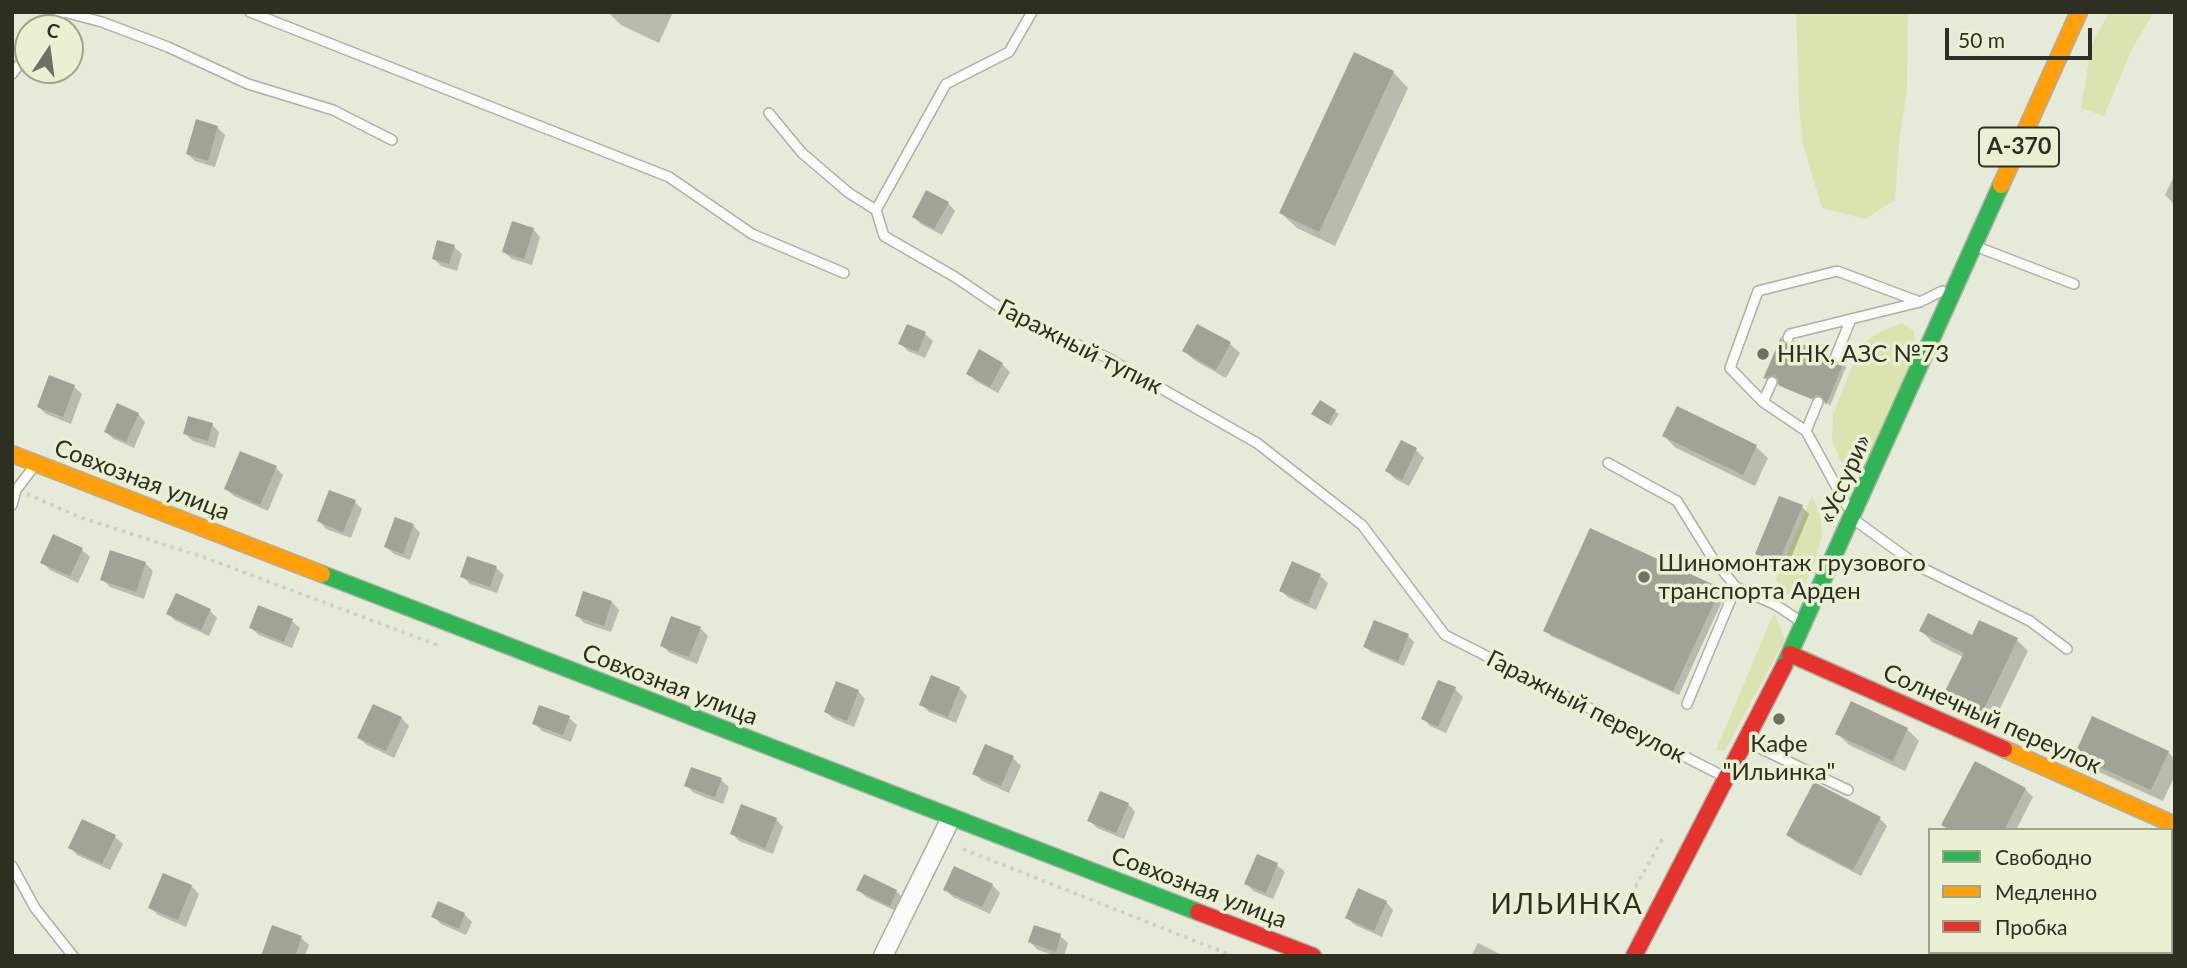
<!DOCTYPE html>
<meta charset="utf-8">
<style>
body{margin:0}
#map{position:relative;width:2187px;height:968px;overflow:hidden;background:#e6ead9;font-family:Lato,sans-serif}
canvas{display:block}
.frame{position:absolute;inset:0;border:14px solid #2d2f23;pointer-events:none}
.legend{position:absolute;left:1928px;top:828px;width:245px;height:126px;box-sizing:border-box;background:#eaf1d2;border:2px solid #9ea38c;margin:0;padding:9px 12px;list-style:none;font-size:21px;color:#2d2f23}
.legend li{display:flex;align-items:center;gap:14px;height:35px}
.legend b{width:35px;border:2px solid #9ea38c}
.north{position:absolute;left:14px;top:14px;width:70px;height:70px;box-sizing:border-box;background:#eaf1d2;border:2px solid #9ea38c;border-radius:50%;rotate:13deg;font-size:19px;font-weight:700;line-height:28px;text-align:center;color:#2d2f23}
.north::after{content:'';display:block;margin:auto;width:24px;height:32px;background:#6e7063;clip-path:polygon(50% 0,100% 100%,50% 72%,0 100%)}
.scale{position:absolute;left:1945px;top:28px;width:147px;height:32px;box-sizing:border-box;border:4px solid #2d2f23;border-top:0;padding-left:9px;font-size:21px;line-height:24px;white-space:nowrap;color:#2d2f23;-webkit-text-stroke:5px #eaf1d2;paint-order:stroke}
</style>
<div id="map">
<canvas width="2187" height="968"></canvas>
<div class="frame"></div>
<ul class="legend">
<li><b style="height:9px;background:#30b455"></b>Свободно</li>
<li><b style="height:9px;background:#ff9f0a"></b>Медленно</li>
<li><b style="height:9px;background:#e5322d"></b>Пробка</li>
</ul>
<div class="north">С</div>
<div class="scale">50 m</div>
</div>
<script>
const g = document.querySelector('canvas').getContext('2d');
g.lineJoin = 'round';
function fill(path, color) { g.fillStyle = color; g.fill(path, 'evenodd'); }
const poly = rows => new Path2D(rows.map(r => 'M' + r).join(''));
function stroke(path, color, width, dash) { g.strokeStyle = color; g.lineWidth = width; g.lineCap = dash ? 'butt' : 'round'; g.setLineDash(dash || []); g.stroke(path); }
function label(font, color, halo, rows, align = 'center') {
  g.font = font + ' Lato,sans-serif'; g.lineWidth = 7; g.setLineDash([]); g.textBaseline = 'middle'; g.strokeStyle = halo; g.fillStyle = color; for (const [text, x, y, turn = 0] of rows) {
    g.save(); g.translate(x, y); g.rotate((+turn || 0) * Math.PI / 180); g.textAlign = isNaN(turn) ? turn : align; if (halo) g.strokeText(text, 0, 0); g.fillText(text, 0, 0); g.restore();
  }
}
const green = poly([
 [1796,12,1908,12,1907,90,1900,134,1895,200,1865,219,1822,208,1803,145,1799,108],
 [2109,12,2154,12,2132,49,2104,116,2081,108,2091,46],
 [1902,323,1914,331,1916,362,1875,451,1857,461,1841,462,1832,440,1833,414,1861,344,1880,332],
 [1812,496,1820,513,1822,536,1815,561,1800,596,1781,594,1776,578],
 [1774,612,1785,639,1725,751,1716,750]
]);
const shadow = poly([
 [608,12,673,12,659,43,621,25],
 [1393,72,1408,88,1335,246,1297,228,1281,213],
 [217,127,225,135,215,167,195,161,188,154],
 [2175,174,2175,205,2165,195],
 [948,203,955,211,942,235,921,224,914,217],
 [533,229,540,237,532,265,512,259,504,252],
 [454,247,462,254,457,271,441,266,434,259],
 [1197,327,1230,344,1240,353,1226,378,1194,360,1184,350],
 [925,334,933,341,925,358,908,351,900,343],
 [1782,340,1785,346,1828,357,1831,360,1831,365,1837,367,1843,363,1846,367,1830,406,1824,398,1820,398,1816,401,1784,388,1780,384,1780,378,1768,381,1765,378],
 [1002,364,1010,372,998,393,976,381,968,373],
 [74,387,82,394,71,424,46,414,39,407],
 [1678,408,1756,447,1768,458,1755,486,1676,448,1664,436],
 [1335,411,1339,414,1331,426,1317,417],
 [138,414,145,422,134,448,114,439,106,432],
 [212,425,219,432,215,448,193,441,185,434],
 [1402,443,1416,450,1424,458,1409,486,1395,479,1387,471],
 [276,468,283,475,268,511,234,496,226,489],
 [355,502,362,509,351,538,326,529,319,521],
 [1802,507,1809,514,1786,570,1764,561,1757,554],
 [413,525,420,533,410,560,394,554,386,547],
 [54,537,82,550,90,557,78,583,50,570,42,562],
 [145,563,153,571,144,599,110,587,102,579],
 [496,568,504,575,497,593,470,584,462,576],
 [1320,576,1328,583,1316,610,1289,598,1281,591],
 [1720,589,1725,595,1679,695,1551,636,1545,630],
 [612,602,619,610,611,632,584,623,577,615],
 [210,611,217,618,209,636,176,621,168,614],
 [292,621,300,628,292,648,259,635,251,628],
 [700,628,708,636,697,664,670,653,662,646],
 [1921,630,2017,640,2028,651,1991,727,1955,710,1943,698,1963,657,1932,642],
 [1408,636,1414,642,1404,666,1371,652,1365,646],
 [959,688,967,696,956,723,929,712,921,704],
 [1455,689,1463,697,1446,733,1430,726,1423,718],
 [858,691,865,699,854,727,834,719,826,712],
 [401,718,409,726,394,758,367,745,359,738],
 [569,718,577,725,571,742,542,731,534,723],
 [1907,729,1919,741,1905,771,1849,745,1837,733],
 [2168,752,2175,759,2175,775,2163,801,2088,767,2076,755],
 [1013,758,1021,766,1009,793,982,781,975,774],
 [1976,763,2025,789,2033,797,2016,830,1949,830,1943,825],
 [721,780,729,787,723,804,694,793,686,785],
 [1128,804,1135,812,1124,839,1097,828,1089,820],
 [776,819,783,827,773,854,739,841,732,833],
 [1880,819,1887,826,1861,876,1796,842,1788,835],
 [115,837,123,844,110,870,77,855,70,847],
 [1258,856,1277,865,1285,872,1273,899,1253,891,1246,883],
 [992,885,1000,893,990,914,953,897,945,889],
 [191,886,199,894,186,927,158,915,150,908],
 [858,889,896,891,904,899,898,912,866,897],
 [1386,902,1393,910,1382,937,1355,925,1347,918],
 [464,914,472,922,466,935,441,924,433,916],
 [1060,936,1068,943,1064,956,1056,956,1038,950,1030,942],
 [301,938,309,945,305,956,263,956],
 [1478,943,1504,956,1505,956,1471,956]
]);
const building = poly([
 [1354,52,1394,71,1319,232,1279,213],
 [196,119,218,126,208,161,186,154],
 [926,190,949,202,934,229,912,217],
 [512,221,534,228,524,259,502,252],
 [437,240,455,245,449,264,432,259],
 [907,324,926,332,918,352,898,344],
 [1197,324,1231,342,1216,370,1182,351],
 [1781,337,1782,341,1786,344,1791,344,1794,341,1829,355,1828,360,1832,364,1837,365,1841,361,1844,362,1826,405,1821,396,1816,395,1812,399,1778,385,1778,379,1774,375,1763,379],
 [979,349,1003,363,990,387,966,374],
 [49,375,75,385,63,417,37,407],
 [1320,400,1336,410,1328,424,1311,414],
 [117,403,139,413,126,442,104,432],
 [1677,406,1757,445,1743,475,1662,436],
 [188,416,213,423,208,441,183,434],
 [1401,440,1417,448,1402,480,1385,471],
 [240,451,277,466,260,505,224,489],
 [329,490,356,500,343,532,317,521],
 [1779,496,1803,505,1778,564,1755,554],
 [395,517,414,524,403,554,384,547],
 [1590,528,1721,588,1673,691,1543,631],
 [53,534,83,548,70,576,40,563],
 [110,550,146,562,136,592,100,580],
 [467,556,497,566,490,587,460,577],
 [1292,561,1321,574,1308,604,1279,591],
 [583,591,612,601,604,626,575,616],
 [176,593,211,609,201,630,166,614],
 [258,605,293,619,284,642,249,628],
 [1928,613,1972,635,1979,620,2018,638,1980,717,1941,699,1964,653,1919,631],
 [671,616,701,627,689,657,660,646],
 [1374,620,1409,634,1398,661,1363,647],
 [931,675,960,687,948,717,919,705],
 [1438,680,1456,687,1438,727,1421,719],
 [836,681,859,690,847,721,824,712],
 [1851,701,1908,728,1893,761,1835,734],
 [373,704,402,717,386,751,357,738],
 [539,705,570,716,563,735,532,724],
 [2092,716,2169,751,2151,790,2074,756],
 [985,744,1014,756,1001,786,972,774],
 [1975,761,2026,788,2004,830,1951,830,1941,825],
 [691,767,722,778,715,797,684,786],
 [1814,782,1881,817,1853,870,1786,835],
 [1100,791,1129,803,1116,833,1087,821],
 [741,804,777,818,765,848,730,834],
 [82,819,116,835,102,864,68,848],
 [1257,854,1278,863,1266,893,1244,884],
 [954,866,993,884,982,907,943,890],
 [163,873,192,885,178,920,148,908],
 [864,874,897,890,890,906,856,890],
 [1358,888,1387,901,1374,931,1345,918],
 [438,901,465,913,459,929,431,917],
 [272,925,302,936,295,956,261,956],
 [1034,925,1061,934,1056,952,1028,942]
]);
const path = poly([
 [27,494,82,518,203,557,440,646],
 [963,849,1233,956],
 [1622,918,1628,900,1663,838]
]);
const lane = poly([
 [64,12,102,22,168,47,248,84,333,110,392,140],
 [250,12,669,177,752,234,844,273],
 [1032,12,1009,52,946,84,876,210,884,236,955,277,1014,317,1106,357,1257,443,1362,525,1445,635,1721,775],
 [48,28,63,12],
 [12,74,28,53],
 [769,113,802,153,849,193,876,210],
 [1980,248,2074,284],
 [1788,338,1790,334,1851,319],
 [1835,358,1851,319,1920,302,1942,291],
 [1763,402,1772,382],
 [1818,402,1806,431,1847,506],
 [1806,431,1763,402,1730,368,1758,291,1837,271,1920,302],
 [1608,463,1677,501,1713,559,1736,587,1776,605,1800,621],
 [12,505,16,490,36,464],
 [1856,521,1918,566,2030,621,2067,649],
 [1687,704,1736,587],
 [1751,744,1848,790],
 [12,866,35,908,73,956]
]);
const street = poly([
 [883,956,951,818]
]);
const fast = poly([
 [322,574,1198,912],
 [1784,666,2001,185]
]);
const slow = poly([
 [2001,185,2079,12],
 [12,454,322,574],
 [2004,749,2175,825]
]);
const jam = poly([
 [1790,654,2004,749],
 [1198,912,1313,956],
 [1634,956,1784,666]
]);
const markers = [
 [1763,354,7,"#6e7063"],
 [1644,577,7,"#6e7063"],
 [1779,719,7,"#6e7063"]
];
const shields = [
 [2019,147,80]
];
const shieldNames = [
 ["А-370",2019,147]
];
const streetNames = [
 ["Гаражный тупик",1080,347,27],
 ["«Уссури»",1845,479,-66],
 ["Совхозная улица",142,480,21],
 ["Совхозная улица",670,685,21],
 ["Гаражный переулок",1586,707,27],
 ["Солнечный переулок",1992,719,24],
 ["Совхозная улица",1199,888,21]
];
const poiNames = [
 ["ННК, АЗС №73",1777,354],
 ["Шиномонтаж грузового",1658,563],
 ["транспорта Арден",1658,591],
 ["Кафе",1779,744,"center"],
 ["\"Ильинка\"",1779,772,"center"]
];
const quarterNames = [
 ["ИЛЬИНКА",1567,905]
];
fill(green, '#dbe4b1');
fill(shadow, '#0003');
fill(building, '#a0a396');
stroke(lane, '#adb0a3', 12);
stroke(street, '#adb0a3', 21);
stroke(fast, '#adb0a3', 19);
stroke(slow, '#adb0a3', 19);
stroke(jam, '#adb0a3', 19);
stroke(path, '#cccec9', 3.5, [3.5, 5]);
stroke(lane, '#fbfcf9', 9);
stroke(street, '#fbfcf9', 18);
stroke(fast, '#30b455', 16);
stroke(slow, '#ff9f0a', 16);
stroke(jam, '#e5322d', 16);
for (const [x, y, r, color] of markers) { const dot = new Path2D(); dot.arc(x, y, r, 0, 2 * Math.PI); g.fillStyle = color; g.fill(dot); stroke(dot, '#eaf1d2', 2.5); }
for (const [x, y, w] of shields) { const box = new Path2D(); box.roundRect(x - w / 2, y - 19.5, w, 39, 5); g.fillStyle = '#eaf1d2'; g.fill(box); stroke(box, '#2d2f23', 2); }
label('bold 23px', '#2d2f23', null, shieldNames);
label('24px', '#2d2f23', '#eaf1d2', streetNames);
label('24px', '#2d2f23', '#eaf1d2', poiNames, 'left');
g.letterSpacing = '2px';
label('28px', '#2d2f23', '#eaf1d2', quarterNames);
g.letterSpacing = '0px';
</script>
